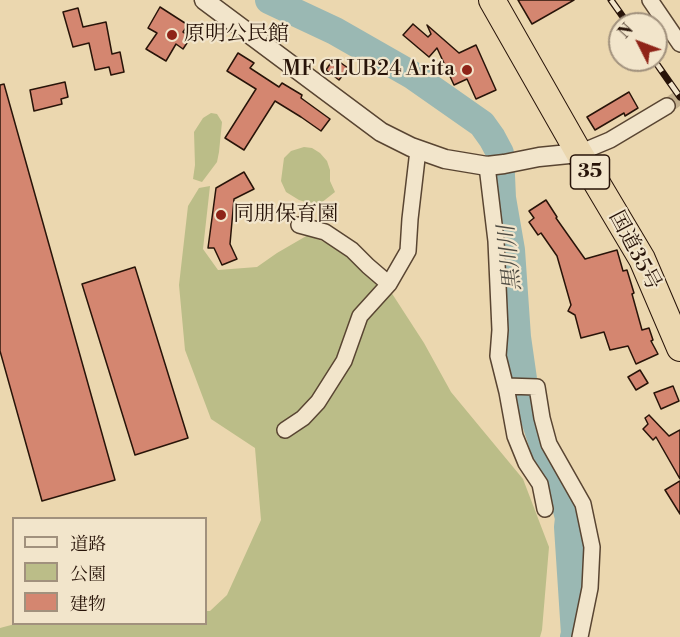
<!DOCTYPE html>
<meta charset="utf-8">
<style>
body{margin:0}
#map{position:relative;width:680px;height:637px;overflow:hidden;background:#ebd7af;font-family:"Libre Bodoni","Noto Serif JP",serif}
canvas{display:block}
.legend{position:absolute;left:12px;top:517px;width:195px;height:108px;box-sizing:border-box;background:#f2e5cb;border:2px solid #a1917d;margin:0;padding:8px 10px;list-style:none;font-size:18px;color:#281409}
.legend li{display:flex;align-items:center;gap:12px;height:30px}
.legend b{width:30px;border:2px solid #a1917d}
.north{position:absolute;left:608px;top:12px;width:60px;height:60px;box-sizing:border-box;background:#f2e5cb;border:2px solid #a1917d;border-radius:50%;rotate:312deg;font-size:16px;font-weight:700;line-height:24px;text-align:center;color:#281409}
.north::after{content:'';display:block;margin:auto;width:21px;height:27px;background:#8f2418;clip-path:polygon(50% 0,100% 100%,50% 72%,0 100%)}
</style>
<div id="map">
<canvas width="680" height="637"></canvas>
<ul class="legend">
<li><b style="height:8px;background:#f2e5cb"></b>道路</li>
<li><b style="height:16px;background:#bbbd88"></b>公園</li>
<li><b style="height:16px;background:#d48670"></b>建物</li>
</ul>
<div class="north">N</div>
</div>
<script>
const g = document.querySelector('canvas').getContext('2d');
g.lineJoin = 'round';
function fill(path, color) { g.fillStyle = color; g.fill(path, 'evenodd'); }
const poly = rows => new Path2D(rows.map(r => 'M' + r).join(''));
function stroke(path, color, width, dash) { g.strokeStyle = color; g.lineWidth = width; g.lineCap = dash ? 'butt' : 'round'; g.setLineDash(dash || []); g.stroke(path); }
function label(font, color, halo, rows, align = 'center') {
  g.font = font + ' "Libre Bodoni","Noto Serif JP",serif'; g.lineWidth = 4.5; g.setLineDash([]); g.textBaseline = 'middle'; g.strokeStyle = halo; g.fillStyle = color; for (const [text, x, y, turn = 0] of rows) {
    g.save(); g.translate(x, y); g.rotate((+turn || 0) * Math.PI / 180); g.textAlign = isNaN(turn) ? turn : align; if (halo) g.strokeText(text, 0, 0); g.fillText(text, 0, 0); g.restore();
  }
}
const green = poly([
 [211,113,217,114,222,122,219,152,217,162,202,182,193,179,195,165,194,132,203,118],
 [304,147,312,148,320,153,327,161,330,170,330,181,335,192,321,203,309,203,299,200,286,192,281,181,284,158,291,151],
 [210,186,203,249,218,270,257,267,277,253,308,235,340,249,391,292,424,343,451,392,523,479,549,547,542,630,540,637,0,637,0,628,15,624,206,624,206,611,210,611,227,595,261,520,255,448,211,419,185,350,179,285,188,206,199,188]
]);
const river = poly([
 [269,0,335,31,412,75,482,124,492,138,500,153,502,198,511,250,517,337,524,386,548,460,565,503,569,518,568,527,575,634,574,637]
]);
const building = poly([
 [518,0,574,0,532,24,518,0],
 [160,7,188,25,183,32,191,37,183,49,176,44,166,61,146,49,157,33,148,28,160,7],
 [78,8,83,27,106,22,112,54,120,52,124,72,111,75,109,67,95,70,89,43,73,47,63,12,78,8],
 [413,24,428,37,431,34,427,25,459,53,476,45,496,90,476,99,467,79,454,85,437,48,429,57,403,35,413,24],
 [238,53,254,63,250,68,279,87,282,83,302,95,301,98,330,119,321,131,301,117,275,101,244,150,225,138,256,89,227,71,238,53],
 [334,58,348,68,339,80,326,70,334,58],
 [65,82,68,97,61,99,62,104,34,111,30,90,65,82],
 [4,84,115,480,42,501,0,351,0,85,4,84],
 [629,92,638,108,625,116,624,113,595,130,587,117,629,92],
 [244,172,254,189,234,199,230,244,237,259,222,265,214,248,208,248,216,188,244,172],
 [546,200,557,217,556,218,585,259,617,250,623,271,627,270,634,293,632,294,642,330,649,328,653,340,651,341,658,354,636,364,628,346,610,350,604,332,581,338,575,315,568,311,571,305,557,256,541,233,538,235,529,222,534,218,529,211,546,200],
 [135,267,188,438,135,455,82,284,135,267],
 [640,370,648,383,636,390,628,377,640,370],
 [673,386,679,401,661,409,654,393,673,386],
 [649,415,669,436,680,430,680,479,656,437,653,440,643,429,648,424,645,418,649,415],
 [680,481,680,514,665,490,680,481]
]);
const minorTunnel = poly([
 [667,106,680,97]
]);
const minor = poly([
 [650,0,680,44],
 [579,153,610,140,667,106],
 [487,166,496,241,500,330,498,356,507,392,515,436,526,463,540,484,545,509],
 [299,225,325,232,352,250,368,266,389,284],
 [506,386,537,387,542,418,549,444,583,504,592,547,590,588,580,637],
 [285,430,303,418,318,402,344,361,360,316,389,284,408,251,410,219,418,150]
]);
const tertiary = poly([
 [204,0,381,132,411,147,445,159,487,166,504,164,539,157,579,153]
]);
const trunk = poly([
 [492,0,579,153,642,259,680,348]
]);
const rail = poly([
 [611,0,628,24],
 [654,60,680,97]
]);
const markers = [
 [172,35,6,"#8f2418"],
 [467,70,6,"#8f2418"],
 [221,215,6,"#8f2418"]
];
const shields = [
 [590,172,39]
];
const shieldNames = [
 ["35",590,172]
];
const poiNames = [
 ["原明公民館",184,35],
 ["MF CLUB24 Arita",455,70,"right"],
 ["同朋保育園",233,215]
];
const streetNames = [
 ["国道35号",634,251,62]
];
const waterNames = [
 ["黒川川",511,258,-96]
];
fill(green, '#bbbd88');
stroke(river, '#9ab8b3', 28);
fill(building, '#d48670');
stroke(building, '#281409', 1.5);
stroke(minorTunnel, '#c4b08e', 15, [15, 8]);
stroke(minor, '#594532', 18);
stroke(tertiary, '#594532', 21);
stroke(trunk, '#281409', 28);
stroke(minor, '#f2e5cb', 15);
stroke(tertiary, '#f2e5cb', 18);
stroke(trunk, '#ebd7af', 26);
stroke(rail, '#281409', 7);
stroke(rail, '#f2e5cb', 4.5, [14]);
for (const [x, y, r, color] of markers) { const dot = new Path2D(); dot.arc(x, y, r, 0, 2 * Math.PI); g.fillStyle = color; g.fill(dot); stroke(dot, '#f2e5cb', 2); }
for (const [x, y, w] of shields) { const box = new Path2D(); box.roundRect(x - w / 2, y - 17, w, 34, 4.5); g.fillStyle = '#f2e5cb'; g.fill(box); stroke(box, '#281409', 1.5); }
label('bold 20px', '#281409', null, shieldNames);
label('21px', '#281409', '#f2e5cb', poiNames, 'left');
label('21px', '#281409', '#f2e5cb', streetNames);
label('italic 22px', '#504d44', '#f2e5cb', waterNames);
</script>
